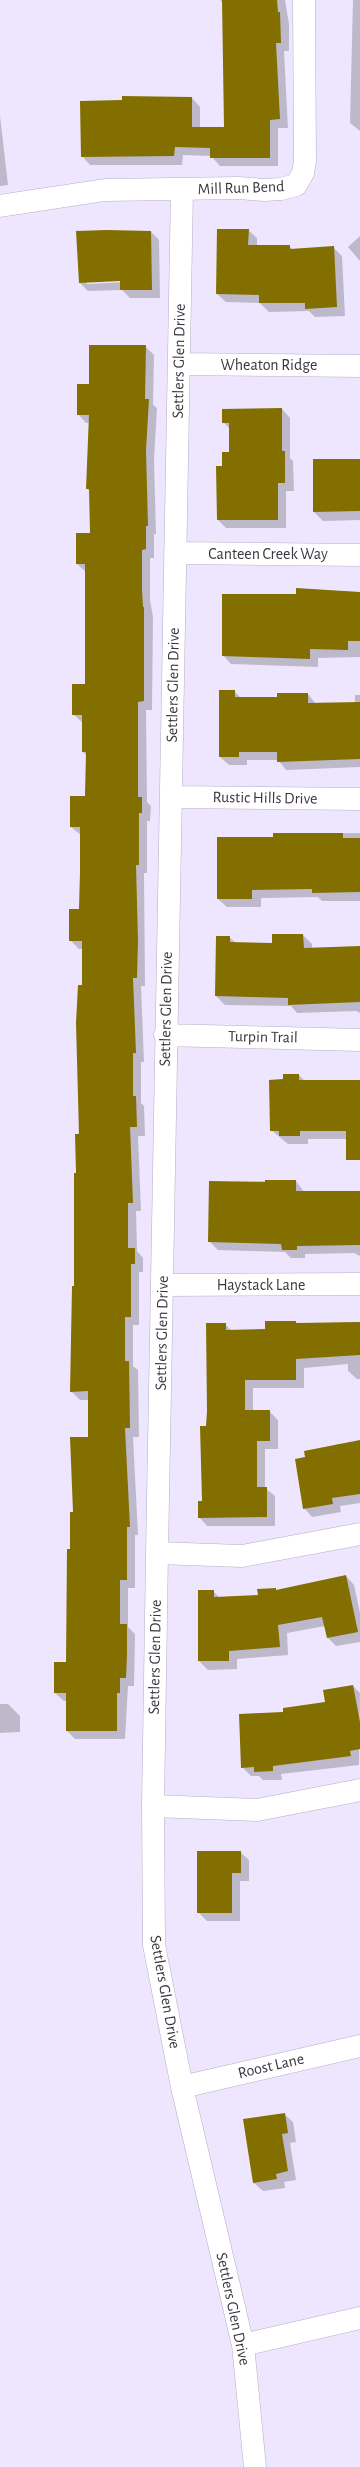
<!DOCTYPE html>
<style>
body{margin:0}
canvas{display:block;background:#ede6fe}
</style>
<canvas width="360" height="2467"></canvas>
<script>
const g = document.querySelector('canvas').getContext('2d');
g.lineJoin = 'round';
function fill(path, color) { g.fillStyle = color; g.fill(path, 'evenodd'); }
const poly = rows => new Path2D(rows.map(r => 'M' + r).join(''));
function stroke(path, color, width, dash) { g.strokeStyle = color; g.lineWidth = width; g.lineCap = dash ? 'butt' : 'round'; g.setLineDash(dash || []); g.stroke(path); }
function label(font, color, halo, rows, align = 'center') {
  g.font = font + ' "Alegreya Sans",sans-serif'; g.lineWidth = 4; g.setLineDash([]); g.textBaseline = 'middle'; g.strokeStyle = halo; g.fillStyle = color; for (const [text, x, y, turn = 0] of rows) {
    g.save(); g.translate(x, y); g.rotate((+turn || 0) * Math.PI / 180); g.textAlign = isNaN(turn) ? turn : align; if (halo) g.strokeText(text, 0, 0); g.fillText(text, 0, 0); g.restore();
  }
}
const shadow = poly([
 [220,0,285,0,289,24,289,51,284,51,288,128,278,128,278,166,220,166,211,156,183,155,182,165,90,165,82,156,192,98,200,107,200,128,225,128,223,3],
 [353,0,360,0,360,131,350,123],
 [0,116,8,185,0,186],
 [248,230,257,238,257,246,289,246,293,250,333,247,342,256,345,316,315,317,309,311,269,312,260,303,226,302,217,294],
 [151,232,159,240,160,298,130,298,122,290,88,291,80,283],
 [125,280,125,282,87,284,87,282],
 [360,236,360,261,348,247],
 [145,346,154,355,153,405,157,408,154,460,156,534,154,534,154,558,150,558,150,600,153,617,152,710,146,710,147,802,151,806,150,821,147,821,147,873,144,873,145,986,141,986,144,1062,141,1062,141,1103,144,1106,145,1136,138,1136,141,1211,136,1211,137,1251,143,1258,143,1272,139,1272,139,1325,133,1325,133,1366,138,1370,139,1437,133,1437,138,1535,135,1535,135,1588,128,1588,128,1627,135,1634,134,1686,128,1686,125,1739,75,1739,67,1731,67,1701,64,1701,55,1693,67,1663,74,1513,89,1438,89,1400,80,1400,71,1391,83,986,83,949,79,949,70,940,80,910,81,835,71,827,86,797,87,756,83,752,83,723,73,714,86,685,86,572,77,564,91,534,90,492,87,488,89,423,86,423,78,414,90,385],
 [282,409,290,418,290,458,293,461,294,491,286,491,286,528,226,528,218,520,223,467,230,453,230,429,223,422],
 [360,460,360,520,323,521,314,512],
 [312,591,360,592,360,657,318,658,318,667,231,664,223,655,297,595],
 [234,691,241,698,278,698,308,694,316,704,355,703,355,695,360,695,360,767,286,770,278,760,247,760,247,765,229,765,220,757],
 [360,833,360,901,322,901,318,897,261,898,261,907,227,907,218,899,274,838,274,834],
 [303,935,312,944,312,949,360,948,360,1013,356,1011,297,1013,291,1006,225,1005,216,996,217,937,229,937,236,943,273,944],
 [299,1075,305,1081,360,1081,360,1152,347,1139,308,1139,308,1144,288,1144,271,1130,284,1080],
 [296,1181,304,1192,360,1191,360,1256,354,1253,305,1254,305,1258,291,1258,285,1252,218,1250,209,1241,210,1182],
 [296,1322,298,1324,360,1322,360,1379,357,1379,348,1371,348,1364,304,1368,304,1388,253,1388,253,1411,269,1411,278,1420,278,1449,265,1449,265,1488,275,1496,275,1526,207,1526,199,1517,203,1502,207,1427,225,1324,232,1331,266,1330],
 [360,1441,360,1503,340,1506,341,1512,312,1517,304,1508,306,1458,335,1447,334,1445],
 [346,1576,354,1585,360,1613,360,1642,336,1646,328,1638,325,1626,287,1633,288,1655,237,1659,237,1669,208,1670,199,1661,213,1591,220,1598,259,1596,275,1589,277,1591],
 [353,1686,360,1693,359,1765,281,1774,282,1780,263,1780,259,1776,251,1776,242,1767,284,1713,326,1702],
 [0,1704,8,1704,20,1716,20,1732,0,1733],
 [240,1852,249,1860,249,1881,240,1881,240,1921,207,1921,198,1912],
 [284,2114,293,2122,296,2142,290,2143,296,2180,284,2182,285,2188,263,2191,254,2183]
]);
const building = poly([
 [222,0,277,0,278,12,280,12,281,43,276,43,280,119,270,120,270,158,210,158,210,148,175,147,174,156,81,157,80,101,122,100,122,96,192,97,192,127,224,127],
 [217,229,249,229,248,245,290,245,290,249,334,246,337,307,305,309,305,303,259,303,259,295,216,294],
 [107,230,151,231,152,290,120,290,120,281,79,283,76,231],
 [89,345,146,345,145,399,149,399,146,450,148,526,146,526,146,549,142,550,142,590,143,607,144,607,144,701,138,702,138,797,142,797,142,813,139,813,139,865,136,865,138,941,137,978,133,978,136,1053,133,1053,133,1096,136,1096,137,1127,130,1127,133,1203,128,1203,128,1248,135,1248,135,1264,131,1264,131,1317,125,1317,125,1361,129,1361,130,1428,125,1428,130,1527,127,1527,127,1580,120,1580,120,1624,127,1624,127,1655,126,1678,120,1678,120,1693,117,1693,117,1731,66,1731,66,1693,54,1693,54,1662,66,1662,67,1549,70,1549,70,1512,73,1512,70,1437,88,1437,88,1391,70,1392,72,1286,74,1286,74,1173,76,1173,75,1134,79,1134,76,1023,78,985,82,985,82,941,69,941,69,909,79,909,80,872,80,827,70,827,70,796,85,796,86,752,82,752,82,715,72,715,72,684,85,684,85,564,76,564,76,533,90,533,89,489,86,489,89,415,77,415,77,384,89,384],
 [282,408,282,451,285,451,285,483,278,483,278,520,217,520,216,466,222,466,222,452,229,452,229,423,222,423,222,409],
 [313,459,360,459,360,511,313,512],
 [296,588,360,592,360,641,348,641,348,650,310,649,310,659,222,656,222,594,296,594],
 [219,690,235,690,235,697,277,697,277,693,308,693,308,703,360,702,360,759,277,762,277,752,239,752,239,757,219,757],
 [273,833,343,833,343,838,360,838,360,892,312,893,312,889,252,890,252,899,217,899,217,837,273,837],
 [272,934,303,934,304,948,360,946,360,1002,288,1005,288,998,215,996,216,936,230,936,230,942,272,943],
 [283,1074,299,1074,299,1080,360,1080,360,1160,346,1160,346,1131,300,1131,300,1136,279,1136,279,1131,270,1131,269,1080,283,1079],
 [265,1180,296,1180,296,1191,360,1191,360,1245,297,1246,297,1250,282,1250,281,1244,208,1242,209,1181,265,1182],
 [265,1321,296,1321,296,1323,360,1322,360,1355,296,1359,296,1380,245,1380,245,1410,270,1410,270,1441,257,1441,257,1487,267,1487,267,1517,198,1518,198,1501,202,1501,200,1426,206,1426,207,1411,206,1323,226,1323,226,1330,265,1329],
 [360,1440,360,1494,332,1498,333,1504,303,1509,295,1459,305,1457,304,1451],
 [346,1575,358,1632,327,1638,322,1617,278,1625,280,1647,229,1651,229,1661,198,1661,198,1590,214,1590,214,1597,258,1595,257,1589,276,1588,276,1590],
 [353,1685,360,1722,360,1749,350,1751,351,1756,273,1766,273,1771,254,1772,254,1767,241,1768,239,1714,283,1712,283,1708,325,1702,323,1690],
 [197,1851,241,1851,241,1873,232,1873,232,1913,197,1913],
 [285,2113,288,2133,282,2134,288,2171,276,2174,277,2179,253,2183,243,2119]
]);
const minor = poly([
 [182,189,157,1553,153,1806,154,1945,182,2087,243,2345,255,2467],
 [0,206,105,190,239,188,264,190,281,189,296,185,303,173,305,161,304,0],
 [179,364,360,366],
 [175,553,360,555],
 [171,797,360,799],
 [165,1035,360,1040],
 [163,1285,360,1284],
 [157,1553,242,1556,360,1534],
 [153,1806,257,1810,360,1790],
 [182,2087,360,2046],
 [243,2345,360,2318]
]);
const streetNames = [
 ["Mill Run Bend",241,188,-2],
 ["Settlers Glen Drive",179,361,-89],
 ["Wheaton Ridge",269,365],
 ["Canteen Creek Way",268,554],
 ["Settlers Glen Drive",173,685,-89],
 ["Rustic Hills Drive",265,798,1],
 ["Settlers Glen Drive",166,1009,-89],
 ["Turpin Trail",263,1037,1],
 ["Haystack Lane",261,1285],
 ["Settlers Glen Drive",162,1333,-89],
 ["Settlers Glen Drive",155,1657,-89],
 ["Settlers Glen Drive",165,1992,80],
 ["Roost Lane",271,2066,-13],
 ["Settlers Glen Drive",233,2309,78]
];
fill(shadow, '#0003');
fill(building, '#826f00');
stroke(minor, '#b5aec5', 23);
stroke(minor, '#fff', 22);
label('16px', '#3a3741', '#fff', streetNames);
</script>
